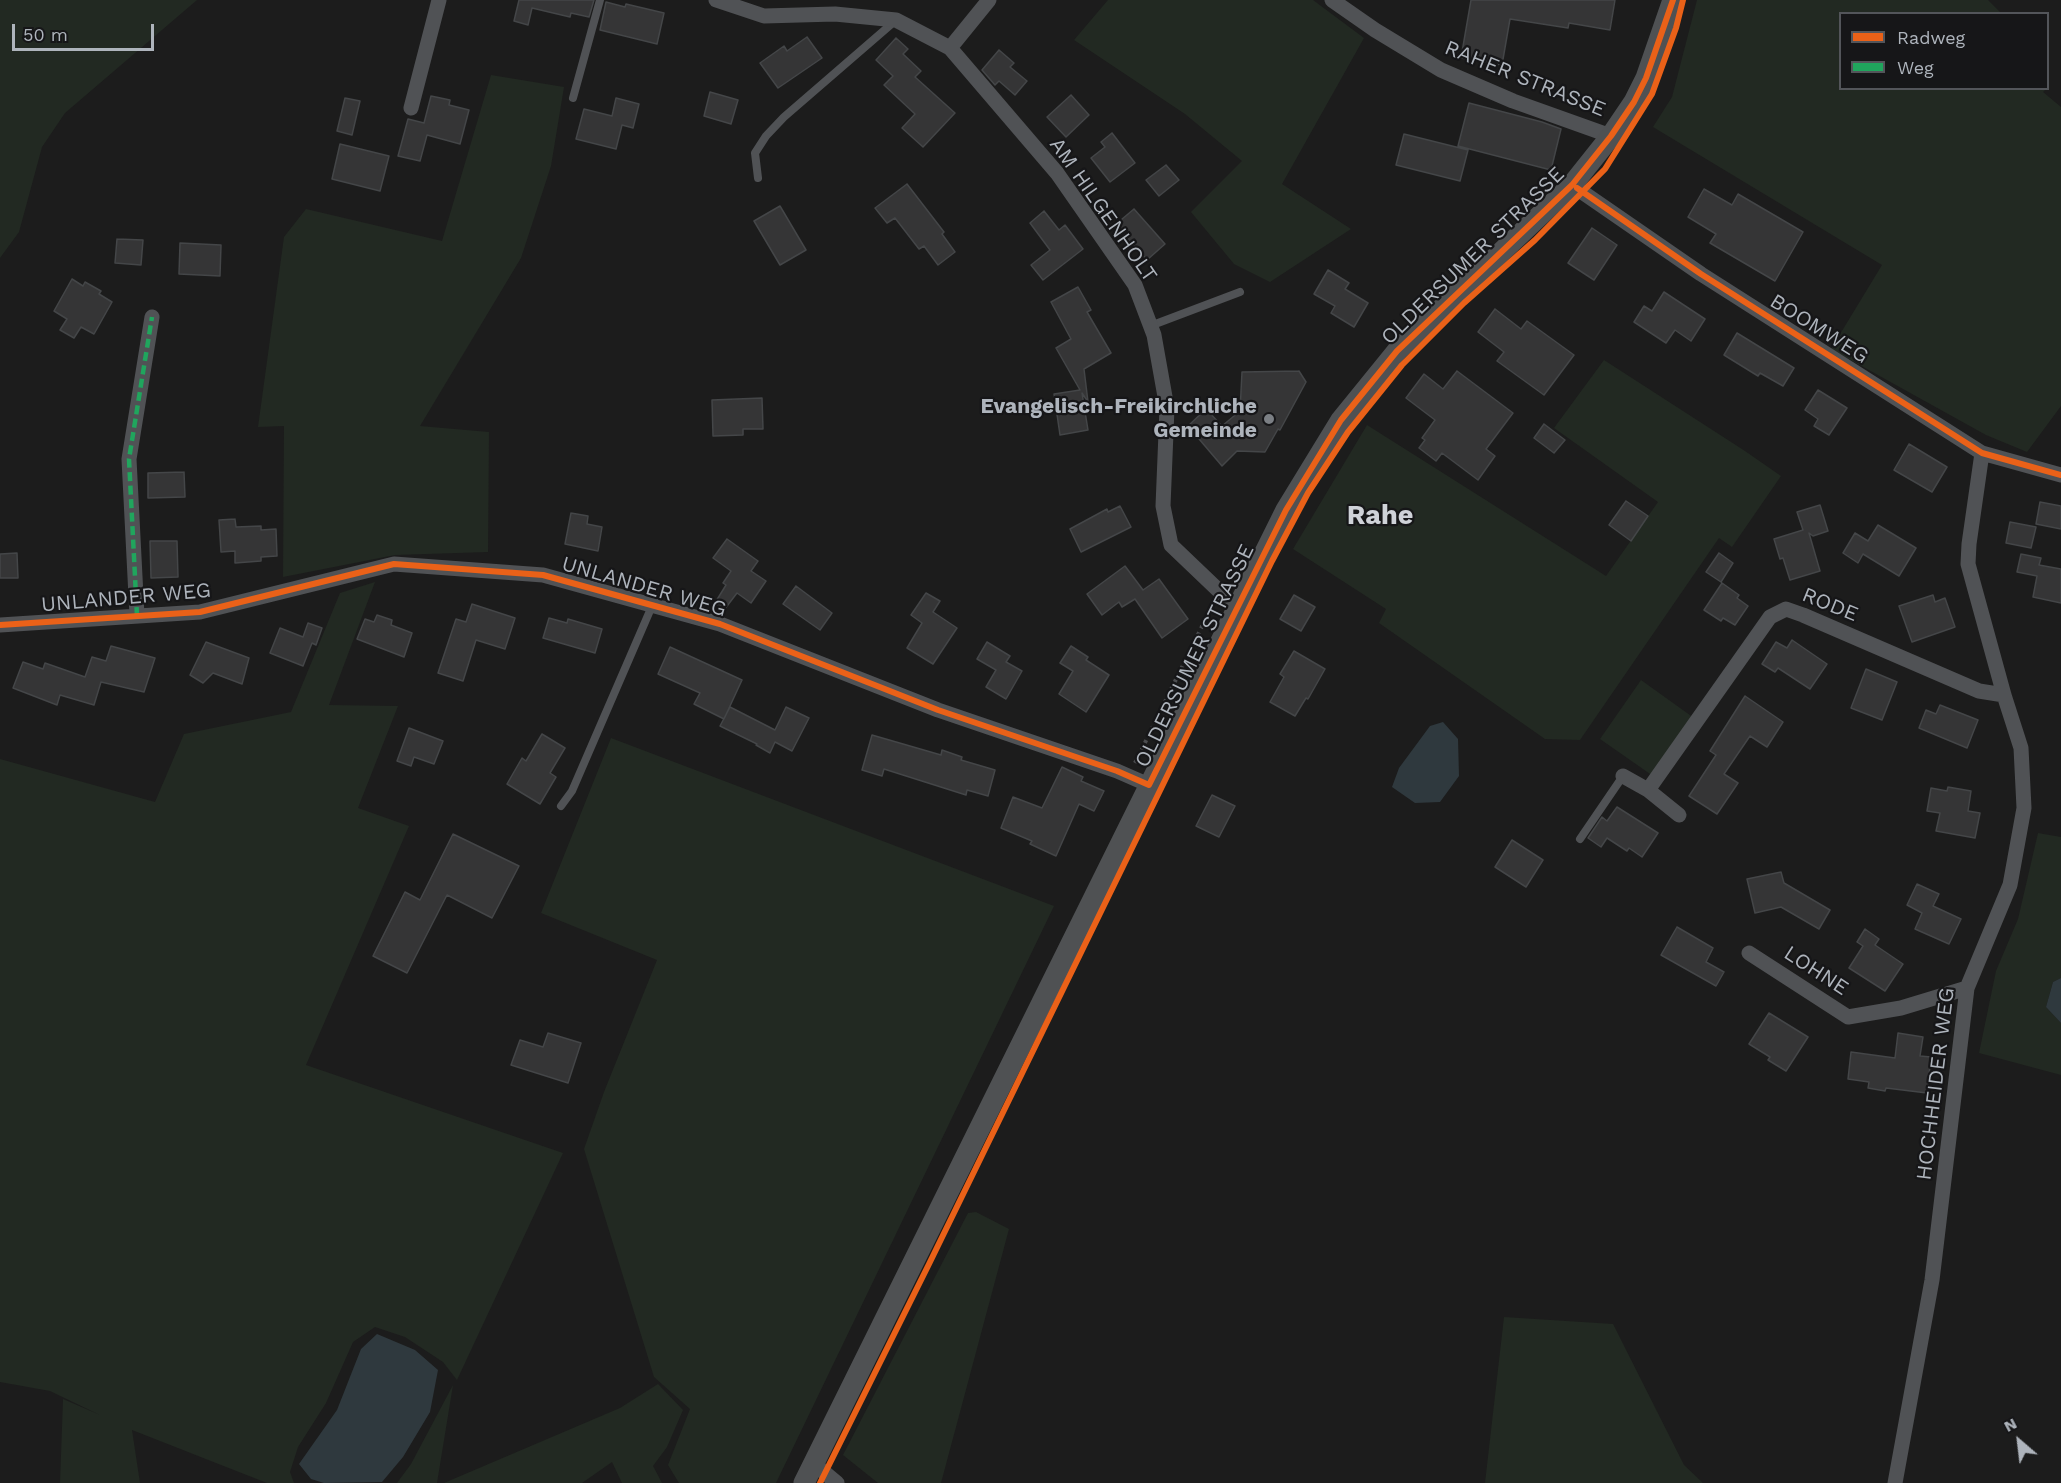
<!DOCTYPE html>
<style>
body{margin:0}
#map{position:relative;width:2061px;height:1483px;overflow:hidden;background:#1c1c1c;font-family:"Work Sans",sans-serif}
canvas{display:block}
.legend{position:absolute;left:1839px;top:12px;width:210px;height:78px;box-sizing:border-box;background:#161618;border:2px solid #53555a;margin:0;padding:8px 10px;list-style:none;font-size:18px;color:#aeb4bc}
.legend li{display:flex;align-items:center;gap:12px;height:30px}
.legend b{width:30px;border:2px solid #53555a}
.north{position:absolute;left:1989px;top:1411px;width:60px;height:60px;-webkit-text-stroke:4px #161618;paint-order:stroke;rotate:332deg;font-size:16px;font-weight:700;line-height:24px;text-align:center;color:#aeb4bc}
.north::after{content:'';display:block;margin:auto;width:21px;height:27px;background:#aeb4bc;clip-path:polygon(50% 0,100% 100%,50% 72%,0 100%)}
.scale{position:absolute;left:12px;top:24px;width:142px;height:27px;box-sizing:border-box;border:3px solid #aeb4bc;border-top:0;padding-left:8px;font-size:18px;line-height:21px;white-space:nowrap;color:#aeb4bc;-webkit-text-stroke:4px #161618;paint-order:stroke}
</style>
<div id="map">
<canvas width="2061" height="1483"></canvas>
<ul class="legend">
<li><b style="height:8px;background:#ea6118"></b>Radweg</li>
<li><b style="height:8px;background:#20a55d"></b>Weg</li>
</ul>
<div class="north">N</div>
<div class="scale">50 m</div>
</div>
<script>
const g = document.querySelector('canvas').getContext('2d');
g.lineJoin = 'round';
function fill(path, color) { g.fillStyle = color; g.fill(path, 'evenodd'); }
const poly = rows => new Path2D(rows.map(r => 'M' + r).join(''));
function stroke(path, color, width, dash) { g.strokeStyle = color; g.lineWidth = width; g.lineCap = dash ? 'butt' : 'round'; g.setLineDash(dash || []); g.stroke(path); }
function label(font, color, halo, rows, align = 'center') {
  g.font = font + ' "Work Sans",sans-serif'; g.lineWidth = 4.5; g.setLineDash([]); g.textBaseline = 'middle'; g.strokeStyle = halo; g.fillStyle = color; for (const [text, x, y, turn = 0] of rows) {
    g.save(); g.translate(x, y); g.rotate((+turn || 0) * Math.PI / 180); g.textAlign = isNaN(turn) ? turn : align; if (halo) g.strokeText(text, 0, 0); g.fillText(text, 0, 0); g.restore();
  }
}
const green = poly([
 [0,0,197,0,65,113,42,147,19,232,0,258],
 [1108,0,1313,0,1364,38,1282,184,1351,229,1270,282,1234,264,1191,212,1242,161,1185,114,1074,40],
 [1697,0,1988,0,2001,13,1840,14,1840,88,2046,89,2043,92,2061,107,2061,406,2027,452,1986,435,1831,349,1882,265,1653,127,1672,97],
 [491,75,564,87,551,166,521,258,420,426,489,432,488,552,395,555,283,577,284,426,258,427,284,237,306,209,442,241],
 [1604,360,1745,451,1781,476,1732,547,1719,538,1580,740,1545,739,1379,623,1386,609,1293,549,1367,425,1606,576,1658,502,1554,428],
 [375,582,329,705,398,706,358,808,409,826,306,1065,563,1153,457,1380,443,1362,405,1337,375,1327,353,1342,326,1403,298,1447,290,1472,294,1483,267,1483,132,1430,140,1483,60,1483,63,1399,100,1415,50,1391,0,1382,0,759,155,802,184,734,291,712,340,593],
 [1641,680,1694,718,1653,776,1600,739],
 [611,738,1054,906,776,1483,679,1483,668,1465,690,1409,654,1377,584,1149,604,1092,657,960,541,913],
 [2038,833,2061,837,2061,978,2053,982,2046,1007,2061,1023,2061,1075,1979,1053,1996,971,2018,919],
 [976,1212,1009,1229,941,1483,878,1483,843,1455,968,1213],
 [1504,1317,1613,1324,1684,1465,1703,1483,1485,1483],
 [658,1384,683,1410,667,1447,653,1466,662,1483,622,1483,612,1462,582,1483,444,1483,620,1408],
 [453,1385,437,1483,397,1483,411,1464]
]);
const water = poly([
 [1443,722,1458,739,1459,776,1440,802,1415,803,1392,787,1399,768,1430,726],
 [2061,978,2061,1023,2046,1007,2053,982],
 [377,1334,415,1350,438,1370,430,1412,403,1457,382,1482,324,1483,311,1479,299,1464,337,1410,361,1349]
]);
const building = poly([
 [519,0,594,0,589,17,571,13,570,17,532,8,528,25,514,21,519,0],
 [1471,0,1615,0,1610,30,1569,23,1568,28,1510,19,1502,65,1461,58,1471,0],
 [606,2,625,7,626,4,664,13,657,44,600,30,606,2],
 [807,37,822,58,778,88,760,63,784,46,787,51,807,37],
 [896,38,908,49,903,54,921,71,915,77,955,113,923,147,902,128,915,114,884,85,893,76,876,60,896,38],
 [999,50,1014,63,1010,67,1027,81,1015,95,999,81,995,85,982,70,999,50],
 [710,92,738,100,731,124,704,116,710,92],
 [1071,95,1089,115,1066,137,1047,117,1071,95],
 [431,96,450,100,449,105,469,110,460,144,427,135,420,161,398,156,408,119,424,123,431,96],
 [345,98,360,101,352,135,337,131,345,98],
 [616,98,639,104,633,128,622,125,616,149,576,139,584,109,612,116,616,98],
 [1469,103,1542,122,1561,129,1551,170,1458,146,1469,103],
 [1112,133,1135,163,1110,182,1091,158,1105,147,1101,142,1112,133],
 [1404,134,1468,150,1460,181,1396,165,1404,134],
 [340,144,389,156,380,191,332,179,340,144],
 [1166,165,1179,180,1159,196,1146,180,1166,165],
 [907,184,944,232,942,234,955,252,938,265,924,246,919,249,895,218,887,223,875,208,907,184],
 [1704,189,1732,205,1738,194,1803,232,1775,281,1710,243,1716,234,1688,217,1704,189],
 [780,206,806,250,780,265,754,221,780,206],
 [1134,209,1165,244,1147,260,1115,225,1134,209],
 [1044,211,1059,230,1065,225,1083,249,1043,280,1031,265,1050,250,1030,223,1044,211],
 [1592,228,1617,245,1594,280,1568,263,1592,228],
 [117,239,143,240,141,265,115,263,117,239],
 [180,243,221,245,220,276,179,274,180,243],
 [1328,270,1349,283,1345,289,1368,303,1354,327,1331,313,1335,306,1314,294,1328,270],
 [72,279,83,286,85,282,101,291,99,294,112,302,94,334,81,327,74,338,60,330,67,319,54,311,72,279],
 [1078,287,1091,310,1087,312,1111,353,1084,369,1088,402,1082,393,1088,430,1060,435,1054,394,1080,390,1056,348,1071,339,1051,302,1078,287],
 [1664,292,1705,319,1691,341,1675,330,1666,343,1634,322,1644,306,1652,311,1664,292],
 [1495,309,1521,329,1527,321,1574,355,1544,395,1497,361,1504,352,1478,332,1495,309],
 [1737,333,1794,368,1783,386,1760,373,1758,376,1724,355,1737,333],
 [1299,371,1306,382,1280,430,1278,429,1265,452,1237,451,1222,466,1188,426,1206,409,1222,426,1240,411,1242,372,1299,371],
 [1457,371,1513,413,1486,449,1495,456,1478,480,1442,453,1436,461,1419,448,1425,440,1422,438,1435,420,1406,398,1424,374,1443,389,1457,371],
 [1818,390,1847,408,1829,435,1814,426,1818,419,1805,410,1818,390],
 [762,398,763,429,743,429,743,435,713,436,712,400,762,398],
 [1544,424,1565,440,1554,453,1534,438,1544,424],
 [1909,444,1947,467,1932,492,1894,470,1909,444],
 [184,472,185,497,148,498,148,473,184,472],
 [1626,501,1648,516,1631,541,1609,525,1626,501],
 [2040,502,2061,506,2061,529,2036,524,2040,502],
 [1820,505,1828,531,1813,536,1809,533,1820,571,1790,580,1783,558,1780,559,1774,539,1803,530,1797,512,1820,505],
 [1120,506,1131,527,1081,552,1070,529,1107,509,1108,512,1120,506],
 [571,513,588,516,587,524,602,527,598,551,565,544,571,513],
 [235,519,236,527,261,526,261,530,276,529,277,556,261,557,261,561,235,563,235,551,221,552,219,520,235,519],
 [2010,522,2036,527,2031,548,2006,543,2010,522],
 [1878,525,1916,548,1899,576,1863,554,1858,563,1843,553,1855,533,1868,541,1878,525],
 [727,539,758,561,751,571,766,581,751,603,737,593,721,614,710,611,726,585,723,583,731,571,713,558,727,539],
 [150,541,177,541,178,577,151,578,150,541],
 [17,553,18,578,0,578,0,554,17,553],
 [1719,553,1733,563,1721,582,1706,572,1719,553],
 [2021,554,2041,558,2039,565,2061,569,2061,603,2033,597,2037,576,2017,572,2021,554],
 [1125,566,1143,590,1159,579,1188,619,1162,638,1135,599,1122,607,1119,602,1102,615,1087,594,1125,566],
 [1722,583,1739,595,1737,598,1748,606,1735,625,1723,618,1721,621,1704,610,1722,583],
 [796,586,832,613,820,630,783,604,796,586],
 [926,593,940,601,933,612,957,628,933,664,907,648,922,623,911,615,926,593],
 [1294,595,1315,607,1301,631,1280,619,1294,595],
 [1933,595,1935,602,1945,598,1955,627,1912,642,1899,606,1933,595],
 [472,604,515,618,505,649,476,640,463,681,438,673,456,619,466,622,472,604],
 [377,615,392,620,391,625,412,633,404,657,357,639,365,619,374,622,377,615],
 [549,618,567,623,568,619,602,629,595,653,543,638,549,618],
 [308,623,322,628,316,645,312,643,303,666,270,653,280,628,303,637,308,623],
 [1792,640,1827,664,1810,689,1778,668,1775,672,1762,664,1776,642,1787,648,1792,640],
 [206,642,249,658,242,684,213,673,203,683,190,675,206,642],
 [987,642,1010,656,1006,662,1022,671,1006,699,986,687,996,670,977,659,987,642],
 [111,646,155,658,144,692,101,682,94,705,60,695,57,705,13,688,23,662,43,669,45,663,85,677,92,657,106,661,111,646],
 [1071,646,1088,657,1086,660,1109,675,1086,712,1059,694,1073,671,1060,663,1071,646],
 [670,647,742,680,724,719,694,704,700,693,658,674,670,647],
 [1294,651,1325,669,1308,699,1306,698,1295,716,1270,702,1284,677,1280,674,1294,651],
 [1866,669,1897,682,1882,720,1851,708,1866,669],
 [1745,696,1783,722,1767,747,1750,736,1724,774,1738,783,1717,814,1689,796,1716,755,1710,751,1745,696],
 [1940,705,1978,720,1967,748,1919,728,1926,710,1936,714,1940,705],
 [730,707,775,730,786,707,809,718,792,751,775,742,770,753,756,745,757,744,720,726,730,707],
 [409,728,443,741,434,764,414,757,411,766,397,761,409,728],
 [542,734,565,748,550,773,556,777,540,804,507,784,522,758,526,761,542,734],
 [872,735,941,755,942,750,962,757,961,760,995,770,988,796,967,790,966,795,884,769,882,776,862,770,872,735],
 [1062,767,1083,777,1081,781,1104,791,1094,811,1079,804,1056,856,1030,844,1032,841,1001,828,1013,797,1042,808,1062,767],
 [1948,787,1971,791,1968,811,1980,813,1975,838,1936,831,1940,813,1927,811,1931,788,1947,791,1948,787],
 [1212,795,1235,806,1219,837,1196,826,1212,795],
 [1617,807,1658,833,1642,857,1629,848,1627,851,1607,838,1601,847,1588,838,1602,817,1607,821,1617,807],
 [453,834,519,866,492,918,447,895,407,973,373,956,405,892,420,900,453,834],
 [1512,840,1543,860,1526,887,1495,867,1512,840],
 [1781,872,1784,883,1830,910,1819,929,1781,907,1755,913,1747,879,1781,872],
 [1917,884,1939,894,1933,906,1961,919,1949,944,1915,929,1922,913,1907,905,1917,884],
 [1677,927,1713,948,1706,962,1724,972,1716,986,1661,955,1677,927],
 [1865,929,1879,939,1875,945,1903,964,1885,991,1849,968,1863,946,1857,942,1865,929],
 [1769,1013,1808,1037,1786,1071,1768,1060,1770,1057,1749,1044,1769,1013],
 [548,1033,581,1043,568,1083,511,1065,520,1040,543,1047,548,1033],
 [1898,1033,1923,1037,1920,1056,1931,1057,1927,1093,1886,1088,1885,1091,1868,1088,1869,1082,1848,1079,1851,1052,1895,1058,1898,1033]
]);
const path = poly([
 [1135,763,1212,606]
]);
const lane = poly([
 [573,98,600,0],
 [758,178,755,153,766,136,784,117,895,21],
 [1150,326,1240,292],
 [561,806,572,791,652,606],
 [1580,839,1623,776]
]);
const street = poly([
 [716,0,764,16,835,14,896,20,950,48,1057,173,1135,285,1154,335,1167,408,1163,506,1171,545,1237,608],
 [1332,0,1375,30,1441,70,1513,101,1611,136],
 [950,48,989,0],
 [411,108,439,0],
 [1572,185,1701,274,1982,453,2061,475],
 [137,616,129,459,152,317],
 [0,625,200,612,394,564,543,575,720,624,938,710,1117,771,1149,785],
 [1623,776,1648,790,1770,617,1786,609,1803,615,1979,691,2004,695],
 [1648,790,1679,815],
 [1749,953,1848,1017,1901,1008,1967,988],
 [813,1463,837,1483],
 [1895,1483,1932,1280,1967,988,2010,885,2024,808,2021,748,2004,695,1968,564,1969,544,1982,453]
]);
const secondary = poly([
 [804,1483,1286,510,1341,420,1397,351,1572,185,1611,136,1634,102,1646,78,1673,0]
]);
const quiet = poly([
 [137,616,129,459,152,317]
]);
const cycleway = poly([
 [1577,188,1701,274,1982,453,2061,475],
 [0,625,200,612,394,564,543,575,720,624,938,710,1117,771,1149,785,1286,510,1341,420,1397,351,1572,185,1611,136,1634,102,1646,78,1673,0],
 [820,1483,929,1264,1272,561,1308,493,1348,432,1402,365,1464,303,1535,240,1605,169,1652,94,1676,28,1683,0]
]);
const markers = [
 [1269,419,6,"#7b7f84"]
];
const streetNames = [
 ["RAHER STRASSE",1525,79,22],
 ["AM HILGENHOLT",1103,210,55],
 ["OLDERSUMER STRASSE",1473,256,-44],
 ["BOOMWEG",1819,329,32],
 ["UNLANDER WEG",644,587,16],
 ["UNLANDER WEG",126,598,-5],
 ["RODE",1830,605,22],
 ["OLDERSUMER STRASSE",1195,656,-64],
 ["LOHNE",1816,971,33],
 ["HOCHHEIDER WEG",1936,1084,-83]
];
const poiNames = [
 ["Evangelisch-Freikirchliche",1257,407],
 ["Gemeinde",1257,431]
];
const districtNames = [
 ["Rahe",1380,516]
];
fill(green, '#222922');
fill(water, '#2f393e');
fill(building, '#353536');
stroke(building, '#444648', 1.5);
stroke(path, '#4c4d50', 4, [3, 4.5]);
stroke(lane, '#505255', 8);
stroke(street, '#505255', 15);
stroke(secondary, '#4f5153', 21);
stroke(quiet, '#20a55d', 4.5, [9, 4.5]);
stroke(cycleway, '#ea6118', 6);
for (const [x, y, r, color] of markers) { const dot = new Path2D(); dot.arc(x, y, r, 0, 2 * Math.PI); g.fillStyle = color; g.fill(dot); stroke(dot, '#161618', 2); }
label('21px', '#aeb4bc', '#161618', streetNames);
label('bold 21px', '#aeb4bc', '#161618', poiNames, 'right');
label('bold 27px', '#cfd2d8', '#161618', districtNames);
</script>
